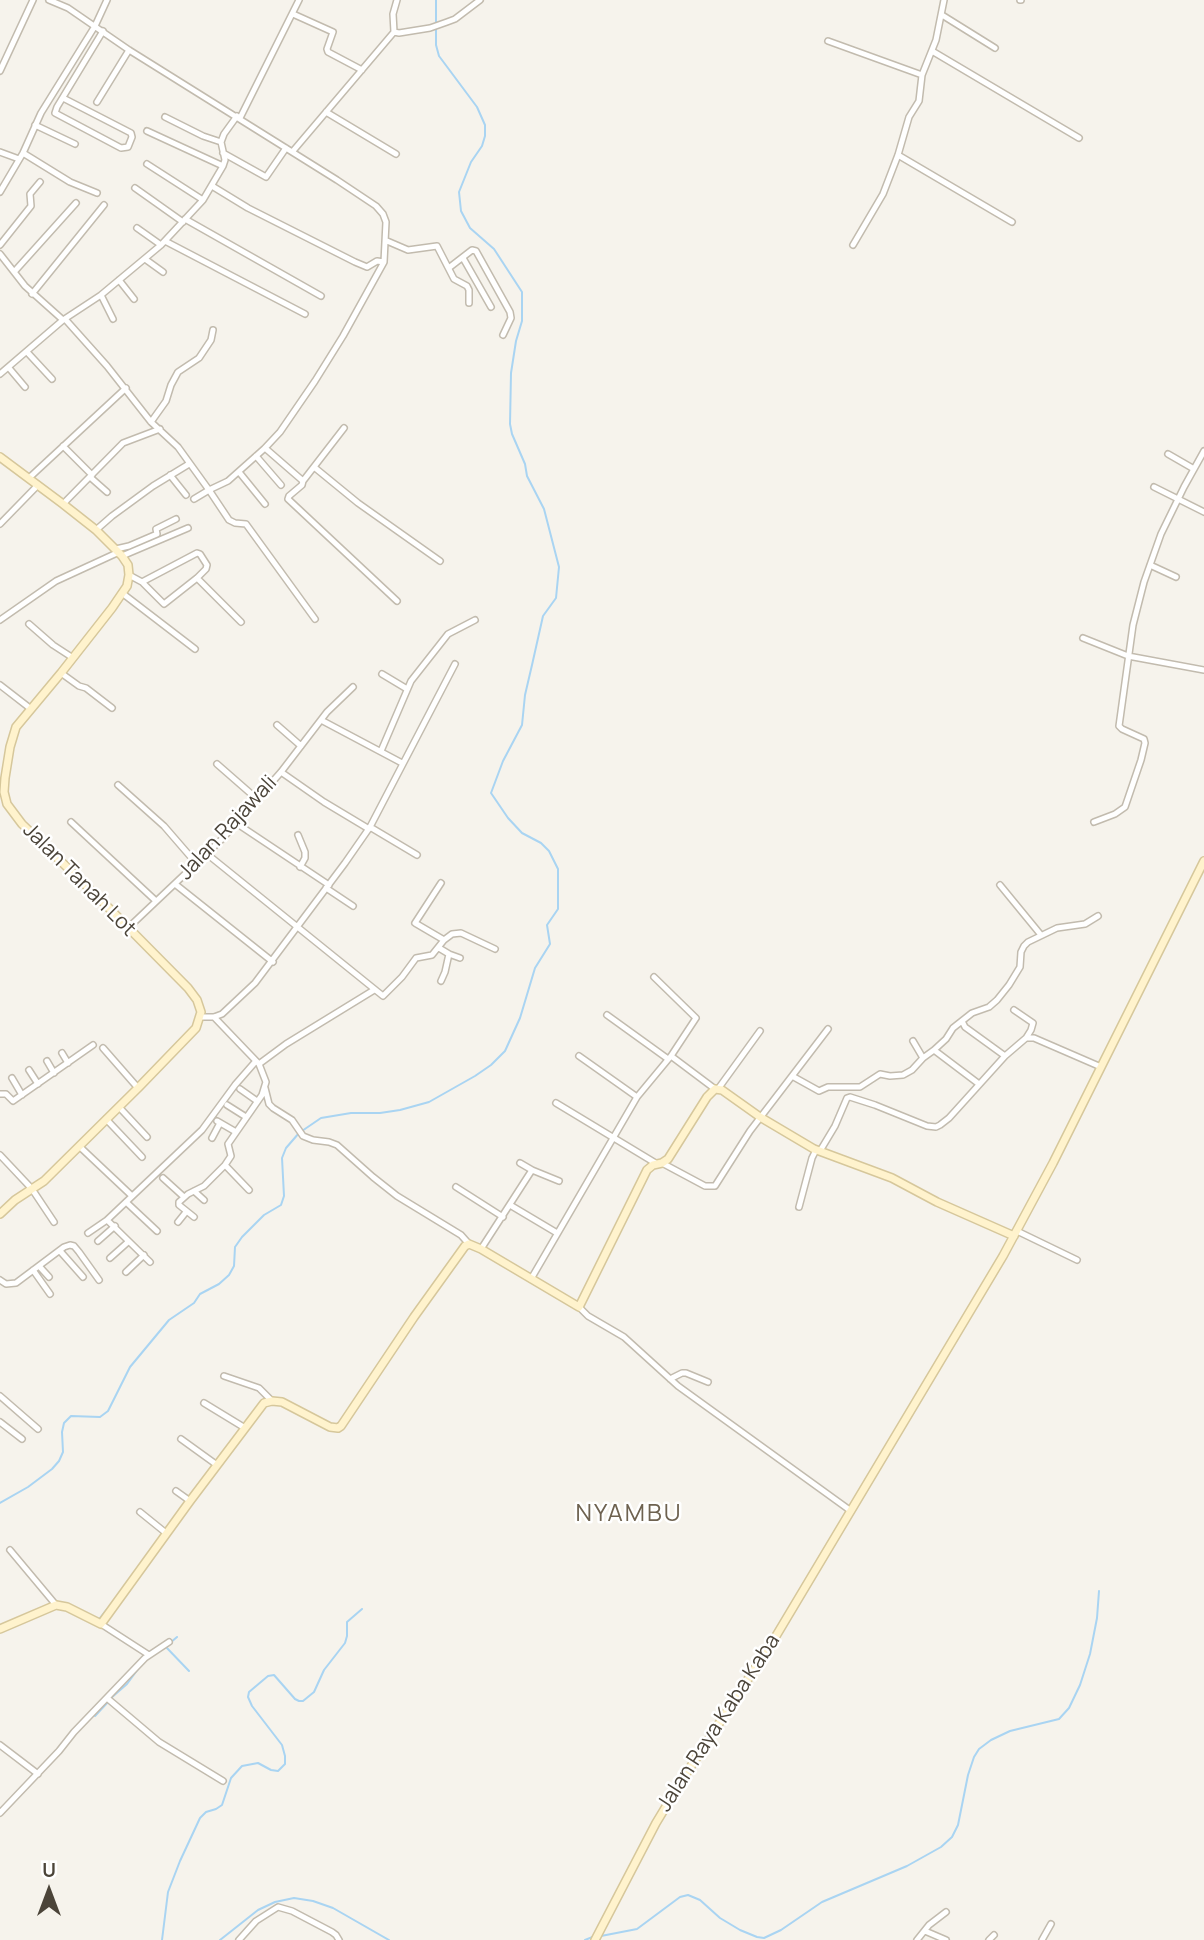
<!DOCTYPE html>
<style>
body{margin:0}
#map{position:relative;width:1204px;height:1940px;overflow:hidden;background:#f6f3ec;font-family:Manrope,sans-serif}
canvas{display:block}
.north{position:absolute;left:14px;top:1856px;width:70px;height:70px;-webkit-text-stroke:5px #fff;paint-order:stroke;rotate:0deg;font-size:19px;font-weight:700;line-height:28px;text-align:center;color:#4b4439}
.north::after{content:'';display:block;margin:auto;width:24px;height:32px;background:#4b4439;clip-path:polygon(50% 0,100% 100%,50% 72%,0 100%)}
</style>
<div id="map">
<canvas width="1204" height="1940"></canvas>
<div class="north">U</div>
</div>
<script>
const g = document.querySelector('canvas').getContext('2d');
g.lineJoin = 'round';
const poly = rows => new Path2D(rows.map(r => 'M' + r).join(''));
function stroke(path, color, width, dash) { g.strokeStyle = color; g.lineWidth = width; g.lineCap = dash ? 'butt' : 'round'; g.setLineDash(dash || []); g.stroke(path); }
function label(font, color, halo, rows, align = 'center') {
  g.font = font + ' Manrope,sans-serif'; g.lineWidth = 5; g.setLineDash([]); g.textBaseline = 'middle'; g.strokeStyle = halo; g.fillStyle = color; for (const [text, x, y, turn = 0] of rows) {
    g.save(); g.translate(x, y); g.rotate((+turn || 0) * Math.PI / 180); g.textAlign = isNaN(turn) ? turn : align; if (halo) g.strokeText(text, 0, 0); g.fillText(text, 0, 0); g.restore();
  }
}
const stream = poly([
 [436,23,436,0],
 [0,1503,28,1487,52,1469,59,1461,63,1452,62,1432,64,1423,71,1416,100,1417,108,1411,130,1367,169,1320,194,1303,200,1294,219,1284,229,1275,234,1266,235,1247,242,1237,264,1215,281,1205,284,1196,282,1158,286,1148,299,1133,321,1118,351,1113,380,1113,400,1110,429,1102,475,1076,491,1065,505,1051,520,1018,535,968,550,944,547,925,558,909,558,869,549,851,541,843,522,833,508,818,491,793,503,761,522,725,525,695,532,665,543,616,556,598,559,567,544,509,527,476,525,464,512,434,510,424,511,373,516,341,522,321,522,292,494,249,470,228,461,211,459,192,471,162,482,146,485,136,485,125,477,107,439,56,436,45,436,29],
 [100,1618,107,1609],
 [170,1643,177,1637],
 [165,1646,189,1671],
 [111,1698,127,1684,141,1665],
 [95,1716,108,1702],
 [601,1936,637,1929,680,1897,688,1895,700,1900,720,1918,740,1930,757,1937,764,1938,781,1930,822,1902,907,1866,941,1847,952,1837,958,1825,968,1775,974,1757,979,1749,991,1740,1010,1731,1059,1719,1069,1708,1080,1685,1090,1654,1097,1618,1099,1591],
 [162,1940,168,1892,180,1861,200,1818,206,1812,216,1809,222,1805,231,1778,242,1766,258,1763,271,1770,278,1771,285,1764,285,1756,282,1745,252,1706,248,1697,249,1692,268,1676,274,1675,295,1699,299,1701,303,1701,314,1692,324,1670,345,1643,347,1636,347,1622,362,1609],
 [220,1940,258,1910,275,1902,294,1898,313,1901,333,1908,389,1940],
 [585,1940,595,1936]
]);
const street = poly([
 [49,0,68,8,129,50,337,180,376,206,383,214,386,222,384,262,343,336,315,381,280,432,265,448,228,481,209,490,178,447,151,422,107,366,65,319],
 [1020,0,1021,0],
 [293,14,333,32,327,49,328,52,362,70],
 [942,15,995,48],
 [394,32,399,33,430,28,447,22,455,19,480,0],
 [828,41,922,75],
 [932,51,1079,138],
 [0,71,33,0],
 [63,98,131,133,132,137,128,147,121,148,55,113,57,107,103,31],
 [97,102,129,50],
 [326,112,396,154],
 [165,117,203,136,221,142],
 [240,118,299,0],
 [35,125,75,144],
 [147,131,223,166],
 [293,151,394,32,393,14,397,0],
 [0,152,19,159],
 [23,153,70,182,97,193],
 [223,153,266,177,286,148],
 [898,155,1012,222],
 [147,164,203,200],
 [212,186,248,208,355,262,367,267,377,261,384,262],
 [135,188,183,222],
 [0,192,23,153,41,113,95,26,107,0],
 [185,219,321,296],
 [137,228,161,245],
 [165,241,305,314],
 [387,241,408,250,437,246,454,279,467,286,469,290,469,303],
 [0,245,31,206,30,194,40,182],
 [853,245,883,194,898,155,909,117,919,101,922,75,936,40,944,0],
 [0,254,25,286,63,320],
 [463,258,491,307],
 [145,259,163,272],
 [448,267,450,267,472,250,476,251,510,312,511,318,503,335],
 [14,272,76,203],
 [119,280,134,299],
 [32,294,104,205],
 [101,295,113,319],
 [27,352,52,379],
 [9,368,25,387],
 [0,374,63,320,101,295,161,245,203,200,223,166,225,160,221,142,224,134,237,116],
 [151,422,166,401,171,385,178,372,199,358,211,340,213,330],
 [344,428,303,481,302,485,289,496,288,499,397,601],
 [63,446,92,475],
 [265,448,303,481],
 [1168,454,1194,469],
 [256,456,281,485],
 [314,467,358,503,440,561],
 [239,472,265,504],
 [170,475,186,495],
 [90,477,107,492],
 [29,478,126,388],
 [1154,487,1204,512],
 [194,499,209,490,229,520,235,523,246,524,315,619],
 [63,504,123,443,160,429],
 [0,524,38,485],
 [96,530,112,516,153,486,189,464],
 [116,549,129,546,157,534,156,529,176,519],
 [122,556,188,528],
 [1150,565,1176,577],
 [129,575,142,582,164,604,197,578,206,569,207,565,200,554,197,553,142,582],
 [197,578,241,622],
 [122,593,195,649],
 [0,620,56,581,119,552],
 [29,624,53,645,73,658],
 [1083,638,1128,656,1204,670],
 [61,673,79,686,86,688,112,708],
 [382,674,407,689],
 [0,685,31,709],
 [321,720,402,763],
 [277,725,301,746],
 [381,751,411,681,448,634,475,620],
 [217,764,257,799],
 [281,772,324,802,369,829],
 [118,785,164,826,196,863],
 [71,822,156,901],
 [1094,822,1115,814,1125,807,1141,760,1145,743,1144,739,1122,729,1119,726,1133,625,1144,582,1161,534,1184,487,1204,451],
 [236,823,329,885],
 [370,827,417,855],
 [298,835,305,852,305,858,300,867],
 [207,854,383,996,402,977,416,958,432,955,444,940,452,934,461,933,495,949],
 [441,883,415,923,444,940],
 [175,884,273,962],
 [1000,885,1041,935],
 [326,888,353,906],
 [128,928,222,839,281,772,327,712,353,687],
 [439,948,449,954,445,972,441,981],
 [449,954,460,958],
 [1014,1010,1033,1023,1031,1030,1026,1038],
 [607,1015,668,1059],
 [201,1017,214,1017,222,1014,255,983,345,863,370,827,455,664],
 [962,1021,965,1027,1005,1056],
 [913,1041,923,1058,934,1050,979,1084],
 [103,1048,138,1088],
 [934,1050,946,1039,953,1028,972,1013,989,1007,997,1000,1009,985,1020,967,1021,952,1024,946,1028,942,1057,928,1085,924,1098,916],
 [62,1053,68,1063],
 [579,1056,637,1097],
 [671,1056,715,1089],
 [47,1061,54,1073],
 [259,1064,286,1044,374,990],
 [29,1070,38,1084],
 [792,1076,819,1091,828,1087,860,1087,880,1074,890,1076,903,1075,912,1070,923,1058],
 [12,1078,22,1095],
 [265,1088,269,1104,273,1108,292,1120,303,1136,313,1140,329,1142,337,1145,373,1177,397,1196,461,1235,469,1244],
 [240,1089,257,1101],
 [718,1089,760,1031],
 [0,1094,6,1094,13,1101,93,1045],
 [556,1103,657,1164],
 [227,1105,246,1117],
 [119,1107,147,1137],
 [106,1119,142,1157],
 [217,1121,236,1132],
 [212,1138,220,1123],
 [79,1146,132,1196],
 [820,1151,835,1126,847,1098,850,1097,875,1105,927,1126,936,1127,940,1125,949,1118,1005,1056,1026,1038,1034,1038,1101,1067],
 [0,1155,32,1189,54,1222],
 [520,1163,532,1170],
 [662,1163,705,1186,715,1186,750,1131,828,1029],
 [225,1165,249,1190],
 [163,1178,184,1197],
 [456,1187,503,1217],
 [194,1191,204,1200],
 [126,1202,157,1231],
 [510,1205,557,1233],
 [799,1207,812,1158,816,1150],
 [194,1217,179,1205,179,1202,188,1194,204,1186,225,1165,231,1156,228,1144,262,1095,266,1082,259,1064,214,1017],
 [178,1222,186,1212],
 [1017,1231,1077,1260],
 [88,1233,107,1220],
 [98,1241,115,1226],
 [481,1249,532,1170,559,1181],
 [60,1251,83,1277],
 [110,1258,128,1242],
 [150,1262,107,1220,202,1130,235,1085,256,1061],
 [39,1266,49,1277],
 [33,1270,50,1294],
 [126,1272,144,1255],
 [531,1279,637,1097,671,1056,696,1018,654,977],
 [0,1280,6,1284,16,1283,64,1247,70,1245,74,1246,79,1252,99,1280],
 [579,1307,588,1316,624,1337,678,1386,851,1511],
 [224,1376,259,1388,272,1401],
 [670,1379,682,1373,686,1373,708,1382],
 [0,1396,38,1429],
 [204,1403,245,1428],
 [0,1422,22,1439],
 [181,1439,217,1465],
 [176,1491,190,1501],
 [140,1512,166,1533],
 [10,1550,56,1605],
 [101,1624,149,1655],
 [107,1698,159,1742,223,1781],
 [0,1745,38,1774],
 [0,1813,59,1751,74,1732,145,1658,169,1642],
 [925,1931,946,1940],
 [239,1940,256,1921,278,1907,292,1911,332,1932,336,1935,339,1940],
 [917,1940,929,1925,946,1912],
 [989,1940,994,1935],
 [1042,1940,1051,1924]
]);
const secondary = poly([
 [0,457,63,504,96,530,122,556,128,565,129,575,127,586,112,608,61,673,16,727,10,747,5,778,4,792,7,804,22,824,97,896,188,988,197,1000,201,1012,196,1028,138,1088,44,1181,15,1200,0,1214],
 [0,1629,56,1605,67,1607,101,1624,190,1501,264,1403,272,1401,282,1402,330,1427,338,1428,341,1426,414,1317,465,1246,469,1244,481,1249,579,1307,647,1170,653,1165,662,1163,668,1159,707,1097,715,1089,722,1090,760,1117,814,1149,892,1178,937,1202,1014,1236],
 [595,1940,656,1823,682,1780,773,1641,1003,1256,1053,1163,1204,861]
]);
const streetNames = [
 ["Jalan Rajawali",228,828,-47],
 ["Jalan Tanah Lot",79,880,45],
 ["Jalan Raya Kaba Kaba",719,1723,-57]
];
const quarterNames = [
 ["NYAMBU",629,1514]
];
stroke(stream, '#a9d4f2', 2);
stroke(street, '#c2bbae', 8);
stroke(secondary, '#d6c79b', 10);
stroke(street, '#fff', 5);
stroke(secondary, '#fff3cd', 7);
label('21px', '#4b4439', '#fff', streetNames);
g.letterSpacing = '2px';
label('24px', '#6e6250', '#fff', quarterNames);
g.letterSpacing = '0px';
</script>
